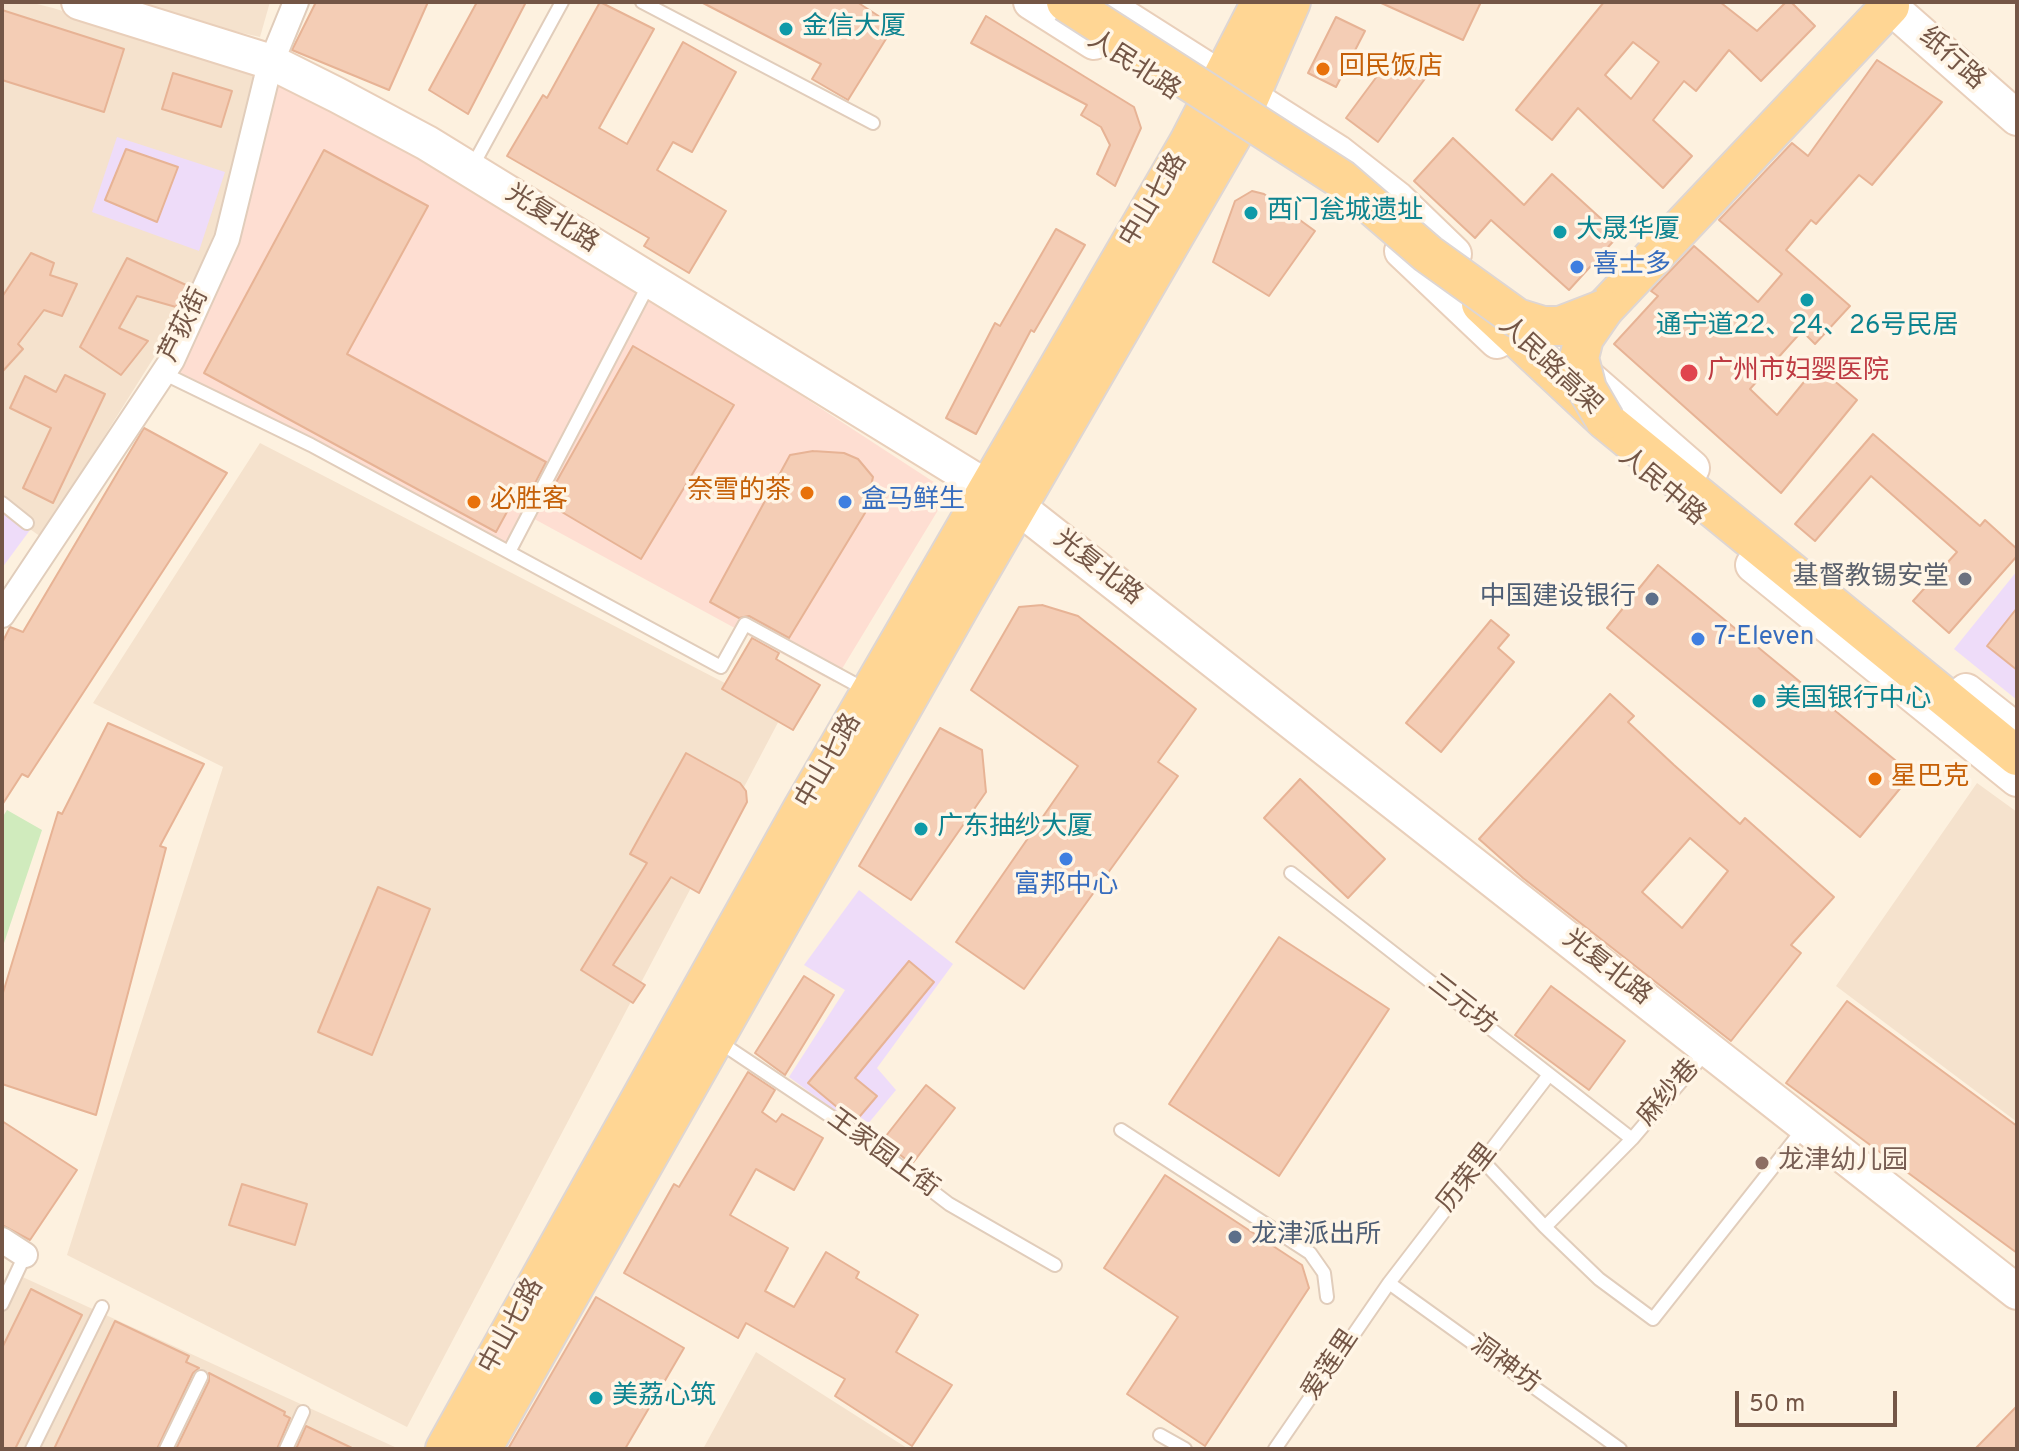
<!DOCTYPE html>
<meta charset="utf-8">
<style>
body{margin:0}
#map{position:relative;width:2019px;height:1451px;overflow:hidden;background:#fdf1df;font-family:Overpass,sans-serif}
canvas{display:block}
.frame{position:absolute;inset:0;border:4px solid #745646;pointer-events:none}
.scale{position:absolute;left:1735px;top:1391px;width:162px;height:36px;box-sizing:border-box;border:4px solid #745646;border-top:0;padding-left:10px;font-size:24px;line-height:28px;white-space:nowrap;color:#745646;-webkit-text-stroke:6px #fff5e6;paint-order:stroke}
</style>
<div id="map">
<canvas width="2019" height="1451"></canvas>
<div class="frame"></div>
<div class="scale">50 m</div>
</div>
<script>
const g = document.querySelector('canvas').getContext('2d');
g.lineJoin = 'round';
function fill(path, color) { g.fillStyle = color; g.fill(path, 'evenodd'); }
const poly = rows => new Path2D(rows.map(r => 'M' + r).join(''));
function stroke(path, color, width, dash) { g.strokeStyle = color; g.lineWidth = width; g.lineCap = dash ? 'butt' : 'round'; g.setLineDash(dash || []); g.stroke(path); }
function label(font, color, halo, rows, align = 'center') {
  g.font = font + ' Overpass,"Noto Sans SC",sans-serif'; g.lineWidth = 7; g.setLineDash([]); g.textBaseline = 'middle'; g.strokeStyle = halo; g.fillStyle = color; for (const [text, x, y, turn = 0] of rows) {
    g.save(); g.translate(x, y); g.rotate((+turn || 0) * Math.PI / 180); g.textAlign = isNaN(turn) ? turn : align; if (halo) g.strokeText(text, 0, 0); g.fillText(text, 0, 0); g.restore();
  }
}
const residential = poly([
 [2,2,29,2,53,8,258,72,222,215,178,319,41,537,2,509],
 [105,2,270,2,260,37],
 [260,443,783,713,407,1427,67,1255,223,767,93,703],
 [1977,783,2017,812,2017,1122,1836,986],
 [16,1274,397,1448,2,1449,2,1304],
 [756,1352,907,1448,906,1449,703,1449]
]);
const commercial = poly([
 [279,79,457,171,949,492,834,682,527,515,507,548,172,374,239,236]
]);
const education = poly([
 [117,137,225,172,199,251,92,212],
 [2,509,30,530,2,568],
 [2017,571,2017,700,1954,649],
 [859,890,953,964,877,1068,896,1090,862,1131,789,1077,845,990,804,965]
]);
const green = poly([
 [7,810,42,830,2,949,2,818]
]);
const building = poly([
 [316,2,428,2,389,90,292,50,316,2],
 [477,2,526,2,468,114,429,90,477,2],
 [600,2,654,29,599,128,627,144,683,42,736,72,692,152,673,142,657,170,726,211,689,273,644,246,649,238,507,156,543,95,547,98,600,2],
 [701,2,857,2,894,26,848,100,812,79,821,64,701,2],
 [1379,2,1481,2,1463,40,1379,2],
 [1604,2,1720,2,1757,31,1786,2,1791,2,1815,26,1761,81,1729,50,1696,91,1684,81,1653,120,1692,156,1663,188,1578,108,1552,140,1516,110,1604,2],
 [1633,42,1659,62,1631,99,1605,75,1633,42],
 [2,10,124,49,104,112,2,80,2,10],
 [986,16,1134,107,1141,128,1115,186,1097,174,1110,145,1101,127,1081,115,1087,105,971,43,986,16],
 [1336,17,1365,31,1336,87,1308,73,1336,17],
 [1395,52,1427,76,1378,142,1346,118,1395,52],
 [1877,60,1942,102,1872,185,1859,175,1816,224,1811,220,1786,250,1850,306,1815,344,1802,331,1750,389,1777,415,1817,366,1857,400,1781,493,1614,344,1658,296,1651,291,1694,246,1758,302,1782,274,1719,220,1792,143,1808,156,1877,60],
 [173,73,232,91,221,127,162,109,173,73],
 [1453,138,1524,205,1552,174,1619,235,1569,290,1491,220,1475,238,1414,181,1453,138],
 [126,149,178,167,157,222,105,200,126,149],
 [324,150,428,206,347,354,546,462,530,493,520,488,496,532,204,373,324,150],
 [1252,191,1264,194,1315,231,1269,296,1213,262,1235,201,1252,191],
 [1056,229,1085,245,1034,332,1031,330,976,434,946,418,995,323,1000,326,1056,229],
 [31,253,54,263,50,275,77,284,62,316,44,310,18,344,23,349,2,372,2,297,31,253],
 [127,258,186,285,176,307,137,296,119,328,148,341,121,375,80,347,127,258],
 [633,346,734,405,641,559,545,502,633,346],
 [65,375,105,394,53,503,23,488,51,428,10,408,25,376,56,392,65,375],
 [144,428,227,473,28,777,22,774,2,805,2,643,10,627,23,632,144,428],
 [1873,434,1980,526,1985,520,2017,549,2017,556,1949,633,1913,601,1957,552,1871,476,1815,541,1795,524,1873,434],
 [813,451,844,453,858,459,873,477,865,513,789,638,749,616,739,618,710,602,790,455,813,451],
 [1658,565,1912,774,1860,837,1607,628,1658,565],
 [1042,605,1078,616,1196,709,1158,762,1178,776,1024,989,956,942,1078,766,971,690,1019,607,1042,605],
 [2017,608,2017,670,1987,646,2017,608],
 [1491,620,1509,635,1498,648,1514,662,1441,752,1406,723,1491,620],
 [752,638,779,653,776,659,820,685,793,730,722,689,752,638],
 [1610,694,1634,716,1628,722,1674,765,1740,824,1745,818,1834,897,1791,945,1801,953,1731,1041,1523,878,1479,839,1610,694],
 [1690,838,1728,871,1682,928,1642,892,1690,838],
 [108,723,204,764,160,846,166,848,96,1115,2,1084,2,996,58,812,62,814,108,723],
 [940,728,982,750,986,792,911,900,859,866,940,728],
 [686,753,740,783,746,791,747,802,699,893,671,877,613,965,645,985,633,1003,581,970,647,863,630,854,686,753],
 [1300,779,1385,859,1348,898,1264,818,1300,779],
 [378,887,430,909,372,1055,318,1032,378,887],
 [1279,937,1389,1009,1279,1176,1169,1104,1279,937],
 [909,961,934,982,855,1078,877,1096,855,1122,808,1083,909,961],
 [804,976,834,995,785,1075,755,1053,804,976],
 [1551,986,1625,1041,1589,1090,1515,1035,1551,986],
 [1847,1001,2017,1126,2017,1253,1786,1083,1847,1001],
 [748,1072,775,1090,762,1112,776,1122,782,1114,823,1138,794,1190,756,1169,730,1215,788,1248,765,1291,794,1307,826,1252,859,1272,856,1278,918,1315,896,1352,952,1385,912,1446,835,1396,845,1379,746,1323,738,1338,624,1273,674,1184,679,1187,748,1072],
 [926,1085,955,1108,912,1164,882,1141,926,1085],
 [2,1121,77,1170,30,1240,2,1225,2,1121],
 [1165,1175,1302,1265,1309,1288,1205,1446,1127,1394,1178,1317,1104,1268,1165,1175],
 [242,1184,307,1204,295,1245,229,1225,242,1184],
 [31,1289,82,1315,15,1449,2,1449,2,1348,31,1289],
 [596,1297,684,1348,625,1449,508,1449,596,1297],
 [115,1321,189,1356,186,1362,199,1368,193,1373,157,1449,54,1449,115,1321],
 [209,1373,285,1412,284,1415,290,1418,277,1449,176,1449,209,1381,209,1373],
 [2017,1406,2017,1449,1975,1449,2017,1406],
 [306,1426,354,1449,296,1449,306,1426]
]);
const lane = poly([
 [642,2,873,123],
 [472,167,562,2],
 [163,373,311,445,721,667,745,624,866,690],
 [2,503,27,523],
 [509,552,650,282],
 [1291,873,1632,1139],
 [718,1041,863,1138,949,1204,1055,1265],
 [1121,1130,1310,1253,1324,1273,1327,1297],
 [1483,1161,1545,1227,1632,1139,1706,1052],
 [1545,1227,1599,1279,1653,1319,1804,1128],
 [1389,1283,1620,1449],
 [2,1304,25,1255],
 [1160,1435,1185,1449],
 [32,1449,102,1307],
 [166,1449,201,1377],
 [286,1449,303,1412],
 [1275,1449,1389,1283,1548,1076]
]);
const street = poly([
 [2,615,172,360,227,239,269,68,296,2],
 [2,1240,25,1255]
]);
const secondary = poly([
 [79,2,271,62,337,95,427,143,1017,506,2017,1292],
 [1031,2,1094,42],
 [1885,2,2017,118],
 [1118,13,1337,152,1397,199,1454,254],
 [1402,251,1497,341],
 [1584,374,1692,468],
 [1753,565,2017,779],
 [1966,691,2017,731]
]);
const primary = poly([
 [1481,304,1605,420,2017,756],
 [1604,309,1890,6],
 [445,1449,803,808,1189,142,1261,2],
 [482,1449,964,599,1235,131,1291,2]
]);
const primaryBridge = poly([
 [1066,2,1341,179,1428,254,1517,318,1543,326,1560,326,1604,309],
 [1604,309,1584,338,1579,358,1587,389,1605,420]
]);
const markers = [
 [786,29,8,"#0f9aa8"],
 [1323,69,8,"#e8710a"],
 [1251,213,8,"#0f9aa8"],
 [1560,232,8,"#0f9aa8"],
 [1577,267,8,"#3f7fe0"],
 [1807,300,8,"#0f9aa8"],
 [1689,373,10,"#e0444e"],
 [807,493,8,"#e8710a"],
 [474,502,8,"#e8710a"],
 [845,502,8,"#3f7fe0"],
 [1965,579,8,"#6b7280"],
 [1652,599,8,"#5c6f8a"],
 [1698,639,8,"#3f7fe0"],
 [1759,701,8,"#0f9aa8"],
 [1875,779,8,"#e8710a"],
 [921,829,8,"#0f9aa8"],
 [1066,859,8,"#3f7fe0"],
 [1762,1163,8,"#8d6e63"],
 [1235,1237,8,"#5c6f8a"],
 [596,1398,8,"#0f9aa8"]
];
const cultureNames = [
 ["金信大厦",802,29],
 ["西门瓮城遗址",1267,213],
 ["大晟华厦",1576,232],
 ["通宁道22、24、26号民居",1807,328,"center"],
 ["美国银行中心",1775,701],
 ["广东抽纱大厦",937,829],
 ["美荔心筑",612,1398]
];
const streetNames = [
 ["纸行路",1951,60,42],
 ["人民北路",1133,67,33],
 ["中山七路",1155,201,-59],
 ["光复北路",551,220,32],
 ["芦荻街",186,326,-64],
 ["人民路高架",1549,367,43],
 ["人民中路",1661,488,40],
 ["光复北路",1097,569,38],
 ["中山七路",830,762,-60],
 ["光复北路",1606,969,38],
 ["三元坊",1461,1006,38],
 ["麻纱巷",1670,1094,-49],
 ["王家园上街",882,1155,36],
 ["历荣里",1469,1179,-52],
 ["中山七路",513,1327,-61],
 ["爱莲里",1332,1366,-56],
 ["洞神坊",1504,1366,36]
];
const foodNames = [
 ["回民饭店",1339,69],
 ["奈雪的茶",791,493,"right"],
 ["必胜客",490,502],
 ["星巴克",1891,779]
];
const shopNames = [
 ["喜士多",1593,267],
 ["盒马鲜生",861,502],
 ["7-Eleven",1714,639],
 ["富邦中心",1066,887,"center"]
];
const healthNames = [
 ["广州市妇婴医院",1707,373]
];
const worshipNames = [
 ["基督教锡安堂",1949,579]
];
const serviceNames = [
 ["中国建设银行",1636,599],
 ["龙津派出所",1251,1237,"left"]
];
const educationNames = [
 ["龙津幼儿园",1778,1163]
];
fill(residential, '#f5e2cd');
fill(commercial, '#feded2');
fill(education, '#eedcf9');
fill(green, '#d0ebbd');
fill(building, '#f4cdb5');
stroke(building, '#e7b395', 2);
stroke(lane, '#e1cdbb', 16);
stroke(street, '#e1cdbb', 28);
stroke(secondary, '#e9cfba', 38);
stroke(primary, '#ded6d3', 42);
stroke(lane, '#fff', 12);
stroke(street, '#fff', 24);
stroke(secondary, '#fff', 34);
stroke(primary, '#ffd694', 38);
stroke(primaryBridge, '#ded6d3', 42, []);
stroke(primaryBridge, '#ffd694', 38);
for (const [x, y, r, color] of markers) { const dot = new Path2D(); dot.arc(x, y, r, 0, 2 * Math.PI); g.fillStyle = color; g.fill(dot); stroke(dot, '#fff5e6', 3); }
label('26px', '#0d838f', '#fff5e6', cultureNames, 'left');
label('26px', '#745646', '#fff5e6', streetNames);
label('26px', '#c56008', '#fff5e6', foodNames, 'left');
label('26px', '#366cbe', '#fff5e6', shopNames, 'left');
label('26px', '#be3a42', '#fff5e6', healthNames, 'left');
label('26px', '#5b616d', '#fff5e6', worshipNames, 'right');
label('26px', '#4e5e75', '#fff5e6', serviceNames, 'right');
label('26px', '#785e54', '#fff5e6', educationNames, 'left');
</script>
